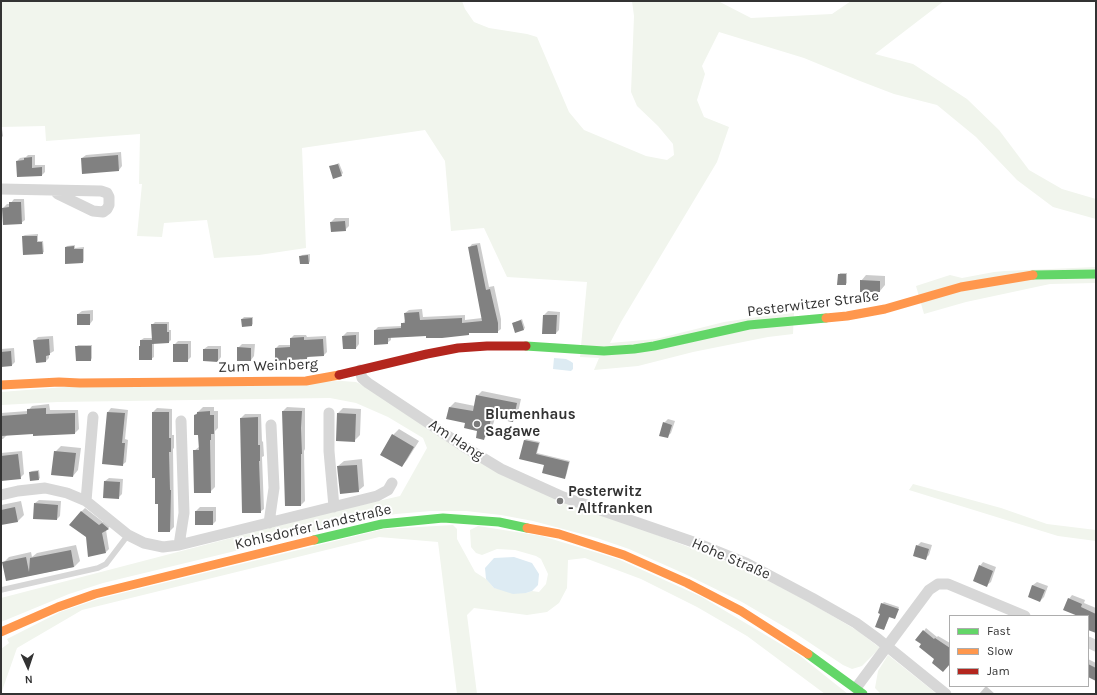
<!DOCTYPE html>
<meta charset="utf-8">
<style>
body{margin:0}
#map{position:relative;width:1097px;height:695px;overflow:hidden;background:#fff;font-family:Karla,sans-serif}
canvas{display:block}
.frame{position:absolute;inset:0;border:2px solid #333;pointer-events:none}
.legend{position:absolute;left:949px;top:615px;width:140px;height:72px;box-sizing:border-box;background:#fff;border:1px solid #adadad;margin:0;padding:5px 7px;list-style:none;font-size:12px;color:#333}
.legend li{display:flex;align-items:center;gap:8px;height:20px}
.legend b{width:20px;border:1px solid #adadad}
.north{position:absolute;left:8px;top:647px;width:40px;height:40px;-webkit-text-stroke:3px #fff;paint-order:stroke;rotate:177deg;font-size:11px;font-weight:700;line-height:16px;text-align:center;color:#333}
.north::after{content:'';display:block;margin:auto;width:14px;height:18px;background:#333;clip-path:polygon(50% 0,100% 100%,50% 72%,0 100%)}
</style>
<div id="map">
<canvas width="1097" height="695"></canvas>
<div class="frame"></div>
<ul class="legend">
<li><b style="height:5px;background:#63d668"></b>Fast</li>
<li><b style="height:5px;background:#ff974d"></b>Slow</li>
<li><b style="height:5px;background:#b3261e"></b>Jam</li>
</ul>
<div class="north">N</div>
</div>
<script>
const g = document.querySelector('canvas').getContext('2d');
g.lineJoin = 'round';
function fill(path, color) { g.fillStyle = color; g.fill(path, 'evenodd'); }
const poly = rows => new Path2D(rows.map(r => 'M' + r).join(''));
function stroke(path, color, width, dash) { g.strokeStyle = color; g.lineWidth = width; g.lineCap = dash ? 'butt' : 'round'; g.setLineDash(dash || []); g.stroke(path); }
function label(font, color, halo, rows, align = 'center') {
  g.font = font + ' Karla,sans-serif'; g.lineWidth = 4; g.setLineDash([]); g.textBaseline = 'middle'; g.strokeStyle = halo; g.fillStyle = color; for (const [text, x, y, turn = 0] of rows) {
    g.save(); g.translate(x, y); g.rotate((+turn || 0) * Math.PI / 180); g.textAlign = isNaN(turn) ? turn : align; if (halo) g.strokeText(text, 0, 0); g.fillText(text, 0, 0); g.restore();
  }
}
const green = poly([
 [1,1,462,1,465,9,474,22,489,28,527,34,537,37,569,112,584,130,646,156,667,160,674,155,673,144,658,126,637,106,631,92,634,16,632,1,718,1,751,18,832,14,851,1,944,1,875,54,913,64,967,99,999,130,1029,170,1062,189,1096,199,1096,219,1053,207,1017,180,976,137,937,105,894,94,860,81,804,58,719,32,702,66,705,74,697,100,704,117,729,127,717,162,621,322,610,343,656,339,724,322,758,317,794,313,793,334,768,337,693,352,638,366,594,370,599,358,580,357,587,282,507,277,484,228,451,231,445,161,425,130,302,148,306,248,259,255,214,258,207,220,164,223,162,237,137,236,142,184,139,184,140,134,46,141,45,126,1,127],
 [1096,267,1096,283,1050,284,966,302,924,314,916,286,950,275,962,278,994,272,1005,271],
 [342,381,356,382,374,390,562,499,744,568,809,602,858,631,880,648,862,666,852,669,843,665,795,633,742,602,685,574,629,549,597,538,533,521,501,515,466,511,431,511,396,514,359,521,103,583,69,594,1,622,1,598,335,511,400,496,427,448,423,438,388,417,356,403,330,398,58,402,1,405,1,392,65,387],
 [913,484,1001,508,1047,524,1096,530,1096,541,1058,536,909,490],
 [453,525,457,529,457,539,475,572,486,579,494,588,526,593,532,591,539,592,546,584,548,574,541,559,536,556,515,550,497,549,482,555,476,553,471,547,470,530,478,526,542,536,618,559,702,597,799,655,848,694,825,694,747,636,697,607,641,579,585,558,568,560,567,588,559,603,547,612,527,615,474,608,467,615,477,694,457,694,438,542,379,537,82,610,17,648,2,691,2,694,1,694,1,649,9,643,7,639,60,612,98,599,384,529],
 [888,655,937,694,881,694,875,688,878,671]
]);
const water = poly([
 [554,358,566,359,570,361,573,363,573,369,571,371,553,369],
 [514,557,532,563,539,574,538,585,532,591,526,593,513,594,494,588,486,579,485,568,494,558]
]);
const shadow = poly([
 [1,129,2,129,3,136,1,138],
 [121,152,122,166,119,170,82,158,86,155],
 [28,155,35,155,35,165,45,165,45,172,42,175,17,161,20,158,26,157],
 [339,163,343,173,341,175,330,167],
 [14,199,24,199,25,220,21,223,3,208,7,204,10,204],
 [335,218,349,218,349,226,345,230,331,222],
 [38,234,38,241,43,241,44,252,42,253,23,236,25,235],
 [480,243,489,287,494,286,501,319,501,329,497,332,470,332,468,334,391,337,391,340,387,343,375,330,378,327,402,326,402,324,406,320,405,313,409,310,422,309,423,317,465,315,465,320,482,318,469,248,472,244],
 [75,245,75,248,84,247,84,261,83,262,66,247,67,246],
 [310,254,310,261,309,263,300,257,302,255],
 [840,273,847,273,847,283,846,284,839,275],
 [866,275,885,276,885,285,880,291,861,281],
 [93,310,93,320,90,324,78,314,82,311],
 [548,311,560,312,559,330,556,333,544,315],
 [244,317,253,317,253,324,252,325,242,319],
 [522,319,525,328,524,329,513,323],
 [155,322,169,322,169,330,171,330,171,340,169,342,154,343,154,357,151,359,141,345,141,340,144,338,152,338,152,325],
 [347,332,359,332,359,344,356,348,343,336],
 [294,335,306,335,307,337,326,336,327,352,324,355,310,356,307,358,276,360,276,348,279,345,291,345,291,338],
 [53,336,54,351,49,354,49,358,46,361,34,341,38,337],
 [178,341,191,341,191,357,187,361,174,345],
 [242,344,255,344,254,356,251,360,238,348],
 [78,345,92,345,92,358,91,360,76,347],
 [208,346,221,346,221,357,218,361,204,349],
 [14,348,15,362,12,365,1,366,1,349],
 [482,391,521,399,517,417,512,421,495,418,492,428,484,439,479,430,466,422,448,419,450,407,455,402,475,406,477,396],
 [49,404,50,410,78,410,79,429,75,433,34,433,7,435,3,439,1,439,1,413,28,411,32,406],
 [203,407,214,407,214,411,218,411,218,428,215,431,215,487,210,492,194,451,200,446,199,434,195,415],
 [287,407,305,408,305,449,304,451,305,501,301,505,283,411],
 [111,408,128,410,125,439,128,440,126,462,122,465,108,412],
 [157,408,172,409,172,435,174,435,174,448,173,449,174,527,170,531,160,503,153,412],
 [343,408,361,409,360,435,354,441,338,413],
 [245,414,261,414,262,442,263,441,264,456,262,457,264,509,260,512,241,418],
 [668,419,675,421,671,433,667,437,664,423],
 [399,429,419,441,407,460,402,466,393,435],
 [526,439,540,442,537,453,570,461,566,476,564,477,545,464,521,458,525,440],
 [61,446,81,448,78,470,73,476,55,452],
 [22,451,24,474,20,478,1,480,1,453],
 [362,459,364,486,358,491,338,466,344,461],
 [39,470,40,478,39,479,30,472,32,471],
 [109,478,123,479,122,494,118,498,105,481],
 [39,500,61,501,60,516,57,519,35,503],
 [21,501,24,515,18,521,1,524,1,505],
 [200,507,216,507,216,521,213,524,196,511],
 [85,508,103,522,106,520,112,525,106,530,109,549,106,552,87,537,81,512],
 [921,542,932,545,929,555,925,559,917,546],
 [76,545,80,561,74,567,7,580,4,562,9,557,31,552,32,557,37,553],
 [983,562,996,567,991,582,987,585,980,566],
 [1037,582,1048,586,1044,597,1040,601,1029,597,1033,585],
 [1072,595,1085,600,1084,603,1096,608,1096,632,1088,629,1088,616,1081,616,1069,599],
 [884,602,899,607,895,618,890,616,884,629,881,613,882,604],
 [926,628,937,637,938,636,950,643,950,663,936,659,922,644,924,631],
 [1088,659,1096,663,1096,680,1088,676],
 [986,686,995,694,979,694]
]);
const building = poly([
 [118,155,119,171,82,174,81,158],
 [32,157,32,168,42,167,42,176,17,177,16,161,24,160,24,158],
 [338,164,342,176,333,179,329,166],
 [9,202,21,202,22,224,3,225,2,208,9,207],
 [345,221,346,231,331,232,330,222],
 [22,236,37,236,37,242,42,242,43,254,23,255],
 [477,245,486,290,490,289,498,323,498,333,469,333,469,335,442,338,426,338,426,336,388,338,388,344,374,345,374,330,401,328,401,323,405,323,404,313,419,312,420,320,462,318,462,323,482,321,468,247],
 [74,246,74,249,83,249,83,263,65,264,65,247],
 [308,255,309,264,300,264,299,256],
 [838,274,846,274,846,285,837,285],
 [860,280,880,281,880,292,860,292],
 [77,314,90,314,90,325,77,325],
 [543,315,557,315,556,334,542,334],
 [252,318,252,326,242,327,241,319],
 [521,320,524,330,515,333,512,323],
 [151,324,167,324,167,332,169,332,169,343,152,344,152,360,139,360,139,346,140,346,140,340,152,340],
 [356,335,356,349,343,349,342,336],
 [304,337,304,340,323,339,324,356,307,357,307,359,275,361,275,348,290,347,290,338],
 [49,339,50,355,46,356,46,362,36,363,33,340],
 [173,344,188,344,188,362,173,362],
 [75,346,91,346,91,361,76,361],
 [237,347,251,348,251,361,237,361],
 [203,349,218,349,218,362,203,361],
 [11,351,12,366,1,367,1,352],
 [476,395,517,403,513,422,491,418,488,434,486,433,484,440,476,438,477,431,464,428,465,423,446,419,449,407,473,411],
 [46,408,46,414,75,413,75,434,33,436,33,434,1,436,1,416,27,414,27,409],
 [210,411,210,415,214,415,214,434,211,434,211,440,210,440,211,493,194,493,193,450,199,450,198,435,194,435,194,415,197,414,197,412],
 [282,411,302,411,301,428,302,454,301,454,301,506,285,506],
 [107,412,125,413,122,443,125,443,123,466,102,464],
 [152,412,169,412,169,438,171,438,171,452,169,452,170,490,171,490,170,532,158,532,158,504,155,504,155,478,152,478],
 [337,413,356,414,355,442,336,441],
 [258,417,258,445,260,445,260,461,259,461,261,513,242,513,240,418],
 [663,422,672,425,668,438,659,436],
 [392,434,414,447,402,467,380,455],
 [524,440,539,443,536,454,569,462,565,479,542,473,544,465,519,459],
 [54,451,76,453,73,477,51,475],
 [18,454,21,479,1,481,1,456],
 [357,465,359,492,340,494,337,466],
 [38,471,39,480,30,481,29,472],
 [104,481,120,482,119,499,103,498],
 [34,503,58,505,57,520,33,519],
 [15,507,18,522,1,525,1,510],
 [81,511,99,525,102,523,109,529,102,533,106,553,88,557,86,537,69,525],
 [195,511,213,511,213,525,195,525],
 [916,545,929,549,926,560,913,556],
 [71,550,74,567,6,581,2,562,26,557,29,572,30,558],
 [979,565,993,571,987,587,973,581],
 [1032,585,1045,590,1040,602,1028,597],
 [1068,598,1082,604,1081,607,1096,614,1096,633,1088,630,1088,616,1078,616,1063,610],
 [881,603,899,609,895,619,889,617,884,630,875,627,880,614,878,613],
 [923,630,934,639,935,638,950,648,950,664,943,672,932,663,934,659,919,647,921,644,915,640],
 [1088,664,1096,668,1096,681,1088,677]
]);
const lane = poly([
 [1,590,98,568,106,564,128,535]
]);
const street = poly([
 [1,189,101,191,107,193,109,197,109,205,107,209,103,212,93,211,58,194,55,191],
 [360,370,362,378,368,383,463,446,501,469,563,497,699,544,746,563,812,598,856,623,878,639,946,694],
 [329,413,329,451,334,507],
 [1,495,18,491,45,488,67,493,86,501,128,535,144,543,163,547,179,545,377,496,388,490,392,483],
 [86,501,93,417],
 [269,523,274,488,271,425],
 [179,545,184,513,181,421],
 [1088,642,1096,646],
 [856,688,929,590,938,584,948,584,1025,616]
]);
const fast = poly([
 [1033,275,1096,274],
 [526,346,604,351,634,349,654,346,749,325,826,318],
 [314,540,382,524,443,518,499,522,527,528],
 [808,654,863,694]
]);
const slow = poly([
 [826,318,847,316,885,309,961,287,1033,275],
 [1,385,59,382,80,383,306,381,339,375],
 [527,528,559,534,624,555,687,583,741,611,808,654],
 [1,632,58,607,95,594,314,540]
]);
const jam = poly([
 [339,375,427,354,458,348,487,346,526,346]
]);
const markers = [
 [477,424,4,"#7a7a7a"],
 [560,501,4,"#7a7a7a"]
];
const streetNames = [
 ["Pesterwitzer Straße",813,304,-7],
 ["Zum Weinberg",268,366,-2],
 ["Am Hang",456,440,33],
 ["Kohlsdorfer Landstraße",313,527,-13],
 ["Hohe Straße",731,559,23]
];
const poiNames = [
 ["Blumenhaus",485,415],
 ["Sagawe",485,432],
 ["Pesterwitz",568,492],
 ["- Altfranken",568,509]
];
fill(green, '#f1f5ed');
fill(water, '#ddebf3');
fill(shadow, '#0003');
fill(building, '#818181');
stroke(lane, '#d7d7d7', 5.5);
stroke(street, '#d7d7d7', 11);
stroke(fast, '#63d668', 9);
stroke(slow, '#ff974d', 9);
stroke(jam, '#b3261e', 9);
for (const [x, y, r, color] of markers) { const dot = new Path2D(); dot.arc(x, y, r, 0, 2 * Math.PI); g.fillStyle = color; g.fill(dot); stroke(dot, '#fff', 1.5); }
label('15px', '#333', '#fff', streetNames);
label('bold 15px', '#333', '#fff', poiNames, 'left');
</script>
